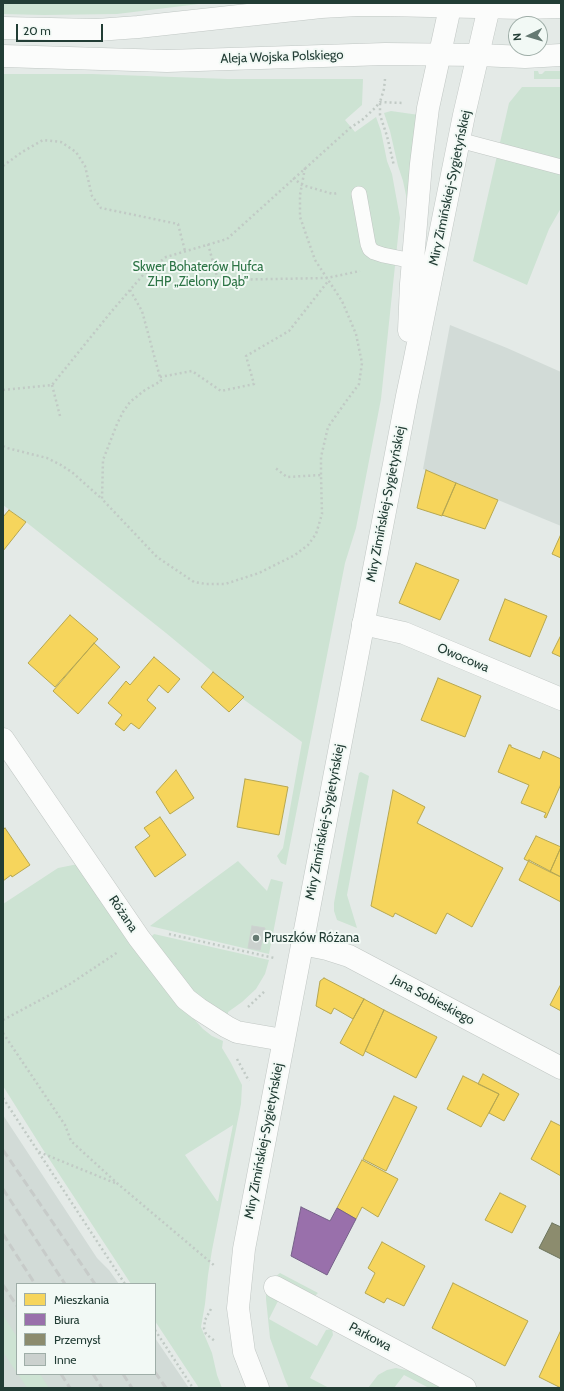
<!DOCTYPE html>
<meta charset="utf-8">
<style>
body{margin:0}
#map{position:relative;width:564px;height:1391px;overflow:hidden;background:#e4eae7;font-family:Cabin,sans-serif}
canvas{display:block}
.frame{position:absolute;inset:0;border:4px solid #223d35;pointer-events:none}
.legend{position:absolute;left:16px;top:1283px;width:140px;height:92px;box-sizing:border-box;background:#f2f9f5;border:1px solid #9faea8;margin:0;padding:5px 7px;list-style:none;font-size:12px;color:#223d35}
.legend li{display:flex;align-items:center;gap:8px;height:20px}
.legend b{width:20px;border:1px solid #9faea8}
.north{position:absolute;left:508px;top:16px;width:40px;height:40px;box-sizing:border-box;background:#f2f9f5;border:1px solid #9faea8;border-radius:50%;rotate:265deg;font-size:11px;font-weight:700;line-height:16px;text-align:center;color:#223d35}
.north::after{content:'';display:block;margin:auto;width:14px;height:18px;background:#667a73;clip-path:polygon(50% 0,100% 100%,50% 72%,0 100%)}
.scale{position:absolute;left:16px;top:24px;width:87px;height:18px;box-sizing:border-box;border:2px solid #223d35;border-top:0;padding-left:5px;font-size:12px;line-height:14px;white-space:nowrap;color:#223d35;-webkit-text-stroke:3px #f2f9f5;paint-order:stroke}
</style>
<div id="map">
<canvas width="564" height="1391"></canvas>
<div class="frame"></div>
<ul class="legend">
<li><b style="height:11px;background:#f6d55c"></b>Mieszkania</li>
<li><b style="height:11px;background:#9970ab"></b>Biura</li>
<li><b style="height:11px;background:#8c8c6e"></b>Przemysł</li>
<li><b style="height:11px;background:#cbd1ce"></b>Inne</li>
</ul>
<div class="north">N</div>
<div class="scale">20 m</div>
</div>
<script>
const g = document.querySelector('canvas').getContext('2d');
g.lineJoin = 'round';
function fill(path, color) { g.fillStyle = color; g.fill(path, 'evenodd'); }
const poly = rows => new Path2D(rows.map(r => 'M' + r).join(''));
function stroke(path, color, width, dash) { g.strokeStyle = color; g.lineWidth = width; g.lineCap = dash ? 'butt' : 'round'; g.setLineDash(dash || []); g.stroke(path); }
function label(font, color, halo, rows, align = 'center') {
  g.font = font + ' Cabin,sans-serif'; g.lineWidth = 4; g.setLineDash([]); g.textBaseline = 'middle'; g.strokeStyle = halo; g.fillStyle = color; for (const [text, x, y, turn = 0] of rows) {
    g.save(); g.translate(x, y); g.rotate((+turn || 0) * Math.PI / 180); g.textAlign = isNaN(turn) ? turn : align; if (halo) g.strokeText(text, 0, 0); g.fillText(text, 0, 0); g.restore();
  }
}
const built = poly([
 [450,325,507,348,561,372,561,526,423,469],
 [3,1115,97,1258,109,1270,119,1284,17,1284,17,1374,155,1374,155,1338,189,1388,3,1388]
]);
const green = poly([
 [3,3,207,3,117,14,44,15,3,14],
 [534,71,538,71,539,74,542,74,545,71,561,71,561,79,534,79],
 [3,74,92,74,228,79,363,79,362,105,345,120,355,132,376,117,381,131,387,161,392,174,400,218,381,399,356,528,345,563,286,865,281,863,277,856,283,848,302,742,243,699,243,697,166,633,26,522,3,505],
 [522,87,561,87,561,208,549,229,527,285,473,261,509,103],
 [391,111,419,115,410,214,403,181,398,166,390,131,384,113],
 [361,772,369,776,347,895,357,928,337,920,334,911,334,903,346,839,359,773],
 [238,861,267,891,271,879,283,882,269,954,150,926],
 [78,864,184,1008,203,1029,212,1036,223,1041,222,1048,231,1063,242,1085,241,1104,212,1250,208,1275,205,1304,201,1327,212,1353,217,1375,222,1388,199,1388,155,1321,155,1284,131,1284,42,1148,3,1086,3,904,58,868],
 [233,1125,218,1201,217,1201,185,1155],
 [154,934,269,960,265,974,256,989,242,1002,228,1012,228,1015,194,993,150,938],
 [280,1273,318,1293,314,1297,278,1301,269,1319,317,1346,326,1330,332,1329,333,1335,310,1378,329,1388,289,1388,286,1382,270,1338,266,1299,266,1284],
 [3,1315,17,1337,17,1373,3,1352],
 [396,1368,411,1371,443,1388,429,1388,404,1375,394,1388,368,1388,378,1375,387,1370],
 [18,1374,40,1374,49,1388,27,1388]
]);
const homes = poly([
 [426,470,456,483,442,516,417,508,426,470],
 [456,483,498,500,485,529,442,515,456,483],
 [9,510,26,522,3,551,3,517,9,510],
 [561,534,561,558,552,554,561,534],
 [416,563,459,580,440,620,399,603,416,563],
 [505,599,547,616,530,657,489,640,505,599],
 [70,615,98,639,55,687,28,663,70,615],
 [561,635,561,657,552,653,561,635],
 [94,643,120,667,78,714,53,691,94,643],
 [154,657,180,679,168,693,159,685,147,700,156,708,139,729,131,723,124,731,115,724,122,715,108,703,126,681,130,685,154,657],
 [213,672,244,697,229,712,201,687,213,672],
 [438,678,481,696,465,737,421,720,438,678],
 [509,745,511,745,511,747,540,759,543,751,561,759,561,784,546,818,544,817,546,813,521,803,529,785,498,772,509,745],
 [176,770,194,798,170,814,156,792,176,770],
 [245,779,288,787,279,835,237,827,245,779],
 [393,790,425,807,417,823,503,868,472,927,447,913,436,934,395,913,393,917,371,906,393,790],
 [160,817,186,855,155,877,135,847,150,836,144,828,160,817],
 [5,828,30,865,12,877,11,875,3,881,3,830,5,828],
 [536,836,561,847,550,872,524,859,536,836],
 [561,847,561,877,550,872,561,847],
 [529,860,561,877,561,902,519,880,529,860],
 [324,978,364,999,353,1019,334,1008,331,1014,316,1006,320,981,324,978],
 [561,984,561,1011,550,1005,561,984],
 [364,999,384,1010,363,1056,340,1043,364,999],
 [384,1010,437,1037,416,1078,365,1051,384,1010],
 [483,1074,519,1094,504,1121,489,1113,499,1094,478,1084,483,1074],
 [463,1076,499,1094,481,1127,447,1109,463,1076],
 [394,1096,417,1107,386,1171,363,1159,394,1096],
 [551,1121,561,1126,561,1176,531,1159,551,1121],
 [362,1160,398,1179,378,1217,362,1207,356,1219,337,1208,362,1160],
 [500,1193,526,1206,512,1233,485,1220,500,1193],
 [382,1242,425,1266,404,1306,387,1298,384,1303,365,1293,375,1273,368,1268,382,1242],
 [453,1283,528,1321,505,1366,432,1328,453,1283],
 [561,1330,561,1388,539,1377,561,1330]
]);
const offices = poly([
 [301,1207,330,1221,337,1208,356,1219,327,1275,291,1256,301,1207]
]);
const industry = poly([
 [552,1223,561,1227,561,1259,539,1248,552,1223]
]);
const building = poly([
 [252,926,265,928,260,950,248,948,252,926]
]);
const path = poly([
 [385,79,384,89,380,102,380,115,387,136,394,166],
 [3,166,22,152,43,140,61,142,76,152,85,166,92,196,101,208,178,224,185,251],
 [305,168,300,195,300,217,315,260,342,301,356,334,362,363,359,384,347,400,328,427,321,457,321,475],
 [293,178,302,185,333,194,337,193],
 [208,244,218,280,327,278,360,271],
 [130,290,142,311,161,381,145,390,130,402,123,412,117,424,103,460,102,499,157,557,194,582,206,584,225,584,259,573,295,555,308,545,316,534,322,514,321,475,287,477,274,467],
 [160,377,192,371,221,391,254,384,246,356,289,331,329,280],
 [52,385,60,416],
 [3,390,52,385,111,312,143,275,166,257,227,239,350,128,362,120,375,108,380,102,403,103],
 [3,446,7,448,47,458,61,465,73,473,102,499],
 [169,934,274,958],
 [248,1007,266,990],
 [3,1020,70,984,118,952],
 [3,1033,65,1125,71,1141,118,1184,215,1266],
 [237,1059,249,1081],
 [3,1098,125,1284],
 [39,1152,115,1183],
 [211,1309,205,1320,204,1329,206,1334,216,1342],
 [155,1330,193,1388]
]);
const service = poly([
 [459,140,561,167],
 [359,194,368,244,370,249,374,252,383,255,413,261]
]);
const minor = poly([
 [363,624,404,633,561,699],
 [3,739,139,938,186,999,199,1009,227,1027,237,1032,283,1040],
 [302,944,327,949,349,956,561,1068],
 [275,1287,465,1388]
]);
const tertiary = poly([
 [409,331,411,284,421,164,428,108,451,3],
 [258,1388,244,1352,238,1308,244,1249,407,396,414,363,464,115,490,3]
]);
const secondary = poly([
 [3,28,97,30,138,27,321,7,358,5,384,5,523,8,561,7],
 [3,56,167,61,385,54,479,55,525,57,561,55]
]);
const rail = poly([
 [3,1150,95,1284],
 [3,1189,65,1284],
 [3,1234,35,1284],
 [3,1285,17,1306],
 [155,1372,166,1388],
 [61,1374,70,1388],
 [93,1374,102,1388],
 [123,1374,132,1388]
]);
const markers = [
 [256,938,4,"#667a73"]
];
const streetNames = [
 ["Aleja Wojska Polskiego",282,57,-2],
 ["Miry Zimińskiej-Sygietyńskiej",450,188,-78],
 ["Miry Zimińskiej-Sygietyńskiej",386,504,-79],
 ["Owocowa",463,658,23],
 ["Miry Zimińskiej-Sygietyńskiej",325,822,-79],
 ["Różana",123,914,56],
 ["Jana Sobieskiego",433,1000,28],
 ["Miry Zimińskiej-Sygietyńskiej",264,1141,-79],
 ["Parkowa",370,1337,28]
];
const parkNames = [
 ["Skwer Bohaterów Hufca",198,267],
 ["ZHP „Zielony Dąb”",198,282]
];
const poiNames = [
 ["Pruszków Różana",264,938]
];
fill(built, '#d2dbd7');
fill(green, '#cde3d3');
fill(homes, '#f6d55c');
stroke(homes, '#b6a750', 1);
fill(offices, '#9970ab');
stroke(offices, '#756188', 1);
fill(industry, '#8c8c6e');
stroke(industry, '#6c745d', 1);
fill(building, '#cbd1ce');
stroke(building, '#cdd3d0', 1);
stroke(service, '#c1c7c4', 16);
stroke(minor, '#c1c7c4', 23);
stroke(tertiary, '#c1c7c4', 23);
stroke(secondary, '#c0c7c4', 23);
stroke(path, '#c1cac5', 2.5, [2, 3]);
stroke(service, '#fbfcfb', 15);
stroke(minor, '#fbfcfb', 22);
stroke(tertiary, '#fbfcfb', 22);
stroke(secondary, '#fbfcfb', 22);
stroke(rail, '#c7cbc9', 3, [8, 4]);
for (const [x, y, r, color] of markers) { const dot = new Path2D(); dot.arc(x, y, r, 0, 2 * Math.PI); g.fillStyle = color; g.fill(dot); stroke(dot, '#f2f9f5', 1.5); }
label('13px', '#223d35', '#f2f9f5', streetNames);
label('13px', '#2c7445', '#f2f9f5', parkNames);
label('13px', '#223d35', '#f2f9f5', poiNames, 'left');
</script>
